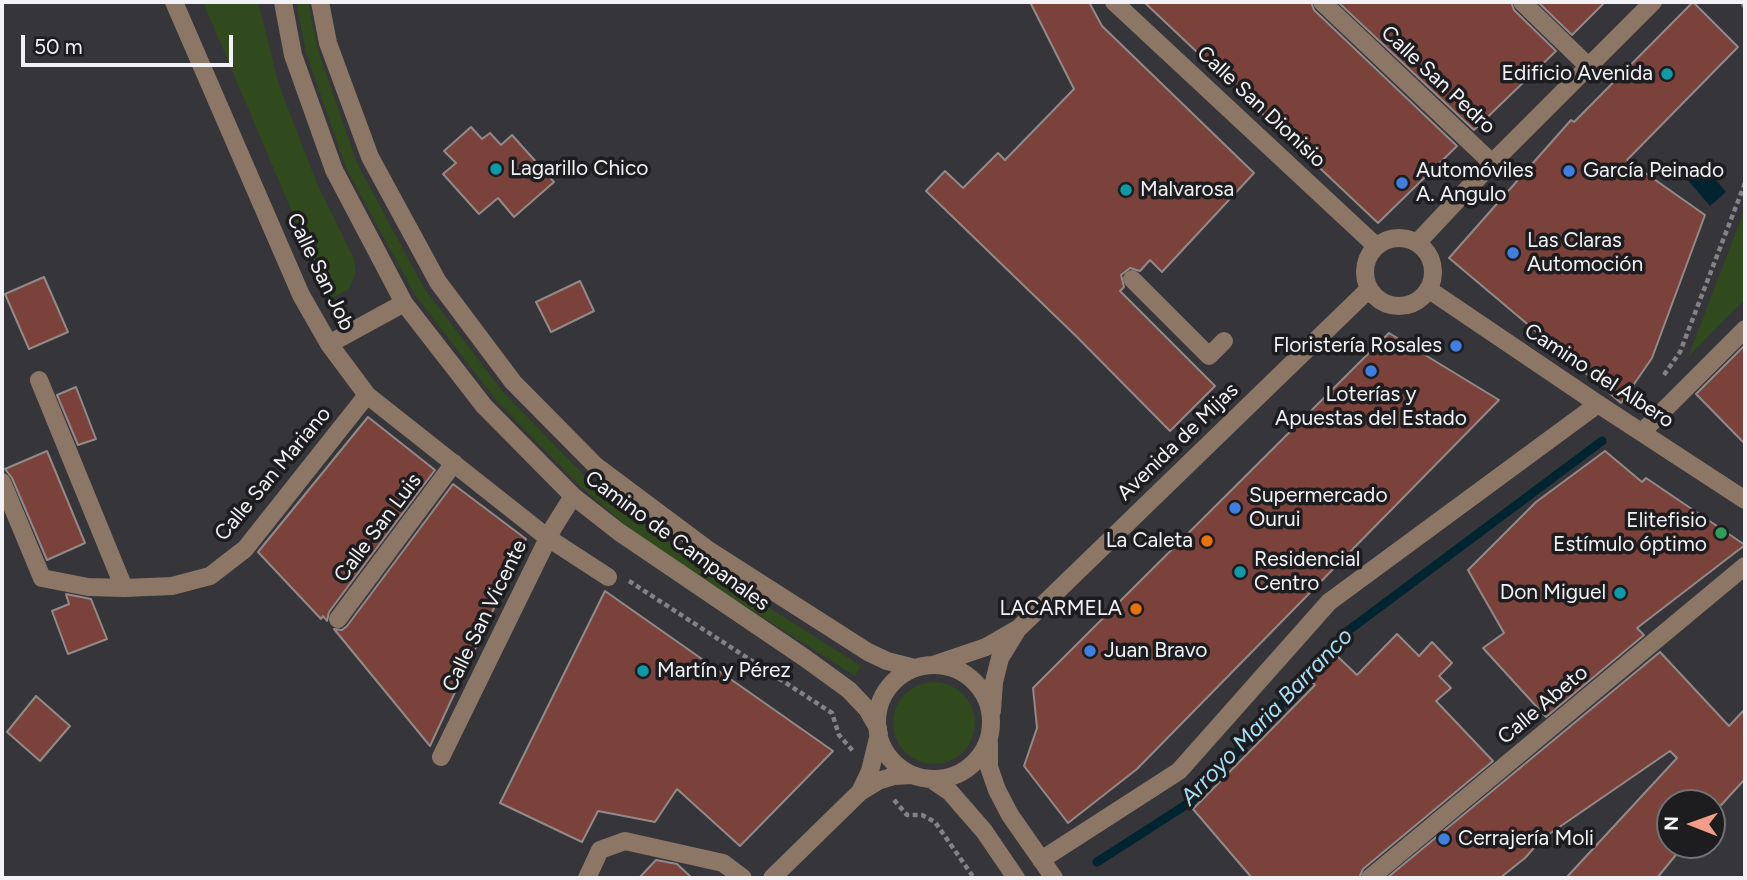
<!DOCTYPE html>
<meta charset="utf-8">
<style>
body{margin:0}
#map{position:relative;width:1747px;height:880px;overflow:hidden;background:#35353a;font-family:Figtree,sans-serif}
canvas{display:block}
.frame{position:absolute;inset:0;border:4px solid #f2f2f6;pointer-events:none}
.north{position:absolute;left:1656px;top:789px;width:70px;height:70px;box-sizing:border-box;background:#1d1d1f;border:2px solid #727275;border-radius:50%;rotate:271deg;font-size:19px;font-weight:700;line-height:28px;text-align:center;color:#f2f2f6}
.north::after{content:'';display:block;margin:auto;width:24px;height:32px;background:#f49d8b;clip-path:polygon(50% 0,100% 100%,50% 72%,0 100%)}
.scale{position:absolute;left:21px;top:35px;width:212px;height:32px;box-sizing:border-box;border:4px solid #f2f2f6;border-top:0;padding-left:9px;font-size:21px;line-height:24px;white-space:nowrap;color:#f2f2f6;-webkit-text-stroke:5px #1d1d1f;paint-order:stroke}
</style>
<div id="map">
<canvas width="1747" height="880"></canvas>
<div class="frame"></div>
<div class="north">N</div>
<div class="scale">50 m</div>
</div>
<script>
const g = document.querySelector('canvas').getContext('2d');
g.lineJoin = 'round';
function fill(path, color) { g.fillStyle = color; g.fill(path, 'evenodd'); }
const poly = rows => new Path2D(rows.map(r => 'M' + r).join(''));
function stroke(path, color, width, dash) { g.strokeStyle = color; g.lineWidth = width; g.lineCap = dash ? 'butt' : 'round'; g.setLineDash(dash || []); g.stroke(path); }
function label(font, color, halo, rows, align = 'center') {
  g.font = font + ' Figtree,sans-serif'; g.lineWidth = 7; g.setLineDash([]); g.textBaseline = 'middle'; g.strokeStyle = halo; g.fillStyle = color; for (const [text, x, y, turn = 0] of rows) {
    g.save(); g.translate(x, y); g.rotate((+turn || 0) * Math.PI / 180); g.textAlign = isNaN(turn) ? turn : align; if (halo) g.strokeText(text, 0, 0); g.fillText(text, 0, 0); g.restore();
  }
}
const green = poly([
 [203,2,258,2,278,82,316,181,354,259,356,273,349,289,332,298,322,283],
 [296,2,308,2,318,50,357,163,424,288,503,392,588,479,634,517,693,559,861,666,855,676,687,569,627,527,580,486,495,399,415,295,346,168,306,53],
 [1745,208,1745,299,1688,357],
 '893 723a41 41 0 1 1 82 0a41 41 0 1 1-82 0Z'
]);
const water = poly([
 [1702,164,1726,192,1710,206,1686,178]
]);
const stream = poly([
 [1097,862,1192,801,1349,630,1602,441]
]);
const building = poly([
 [1030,2,1089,2,1102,26,1254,173,1162,272,1150,260,1140,271,1130,268,1121,275,1124,287,1120,291,1215,386,1170,431,1077,337,926,191,945,171,963,188,998,153,1005,160,1074,89,1030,2],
 [1144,2,1311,2,1314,10,1457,146,1378,223,1144,2],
 [1338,2,1511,2,1514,10,1556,51,1474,130,1338,2],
 [1538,2,1605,2,1572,35,1538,2],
 [1693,2,1738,47,1627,160,1705,215,1652,358,1621,403,1449,258,1571,120,1574,122,1693,2],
 [471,127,482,139,490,133,501,145,512,135,554,182,514,217,498,198,479,214,443,174,456,163,444,151,471,127],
 [44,277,68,332,29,349,5,294,44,277],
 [580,281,594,311,551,332,536,302,580,281],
 [1389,333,1499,400,1137,769,1068,823,1024,766,1037,728,1033,688,1389,333],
 [1745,345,1745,444,1696,394,1745,345],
 [76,387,96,439,78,445,57,395,76,387],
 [368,417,435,470,329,612,327,621,323,616,321,619,258,552,368,417],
 [47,451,85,543,47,560,12,478,5,469,47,451],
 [1605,451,1642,482,1646,478,1745,545,1637,628,1644,635,1546,717,1483,648,1504,633,1468,570,1536,502,1605,451],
 [453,484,526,539,430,746,334,629,342,630,347,626,453,484],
 [605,591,833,751,740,846,677,789,655,822,598,811,582,842,500,803,605,591],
 [66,594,91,599,107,639,68,654,52,611,69,604,66,594],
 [1397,634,1419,656,1432,642,1452,663,1439,676,1451,688,1436,701,1493,761,1363,869,1359,878,1252,878,1193,809,1315,685,1310,679,1335,654,1357,675,1397,634],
 [1660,652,1729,726,1745,709,1745,779,1712,815,1712,803,1670,803,1670,845,1684,845,1657,878,1566,878,1677,758,1670,751,1542,839,1525,858,1500,878,1387,878,1660,652],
 [36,696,70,726,40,761,7,732,36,696],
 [656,860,677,864,692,878,639,878,656,860]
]);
const path = poly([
 [1743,2,1745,10],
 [1664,375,1680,352,1745,183],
 [629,581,832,713,839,735,853,751],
 [894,800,907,815,922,815,935,822,974,878]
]);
const minor = poly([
 [174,2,301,295,329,344,367,395,548,538,608,577],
 [283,2,293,55,334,170,404,303,484,406,573,496,619,532,805,658,849,690,867,709,878,728],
 [320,2,328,43,370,157,438,282,513,382,596,466,707,549,868,652,887,661,915,668],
 [1114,2,1376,246],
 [1322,2,1492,163],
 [1522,2,1588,66],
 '1365 272a34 34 0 1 1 68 0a34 34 0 1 1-68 0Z',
 [1417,243,1492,163,1653,2],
 [1132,279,1209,356,1224,341],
 [1428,289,1598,404,1745,500],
 [329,344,404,303],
 [39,380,124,588],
 [1643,431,1745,329],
 [2,482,42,578,88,587,124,588,172,586,210,576,245,549,367,395],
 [338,619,454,463],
 [933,665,986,647,1019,628,1369,289],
 '877 722a57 57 0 1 1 114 0a57 57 0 1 1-114 0Z',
 [992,711,994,682,1000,658,1016,632],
 [989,743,989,767,997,790,1010,815,1054,878],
 [441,757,553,528,573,496],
 [931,779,950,792,984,831,1016,878],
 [860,792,870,771,879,734],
 [1041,860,1179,771,1329,602,1598,404],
 [587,878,600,850,625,841,723,863,743,878],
 [772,878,860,792,878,781,894,776,912,775],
 [1370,878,1745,566]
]);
const markers = [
 [1667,74,7,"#0f9aa8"],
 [496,169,7,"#0f9aa8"],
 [1569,171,7,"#3f7fe0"],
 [1402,183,7,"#3f7fe0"],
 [1126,190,7,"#0f9aa8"],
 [1513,253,7,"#3f7fe0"],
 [1456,346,7,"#3f7fe0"],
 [1371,371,7,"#3f7fe0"],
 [1235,508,7,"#3f7fe0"],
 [1721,533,7,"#2e9e5b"],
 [1207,541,7,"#e8710a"],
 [1240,572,7,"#0f9aa8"],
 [1620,593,7,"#0f9aa8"],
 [1136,609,7,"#e8710a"],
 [1090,651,7,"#3f7fe0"],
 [643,671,7,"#0f9aa8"],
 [1444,839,7,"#3f7fe0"]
];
const poiNames = [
 ["Edificio Avenida",1653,74,"right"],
 ["Lagarillo Chico",510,169],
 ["Automóviles",1416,171],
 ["A. Angulo",1416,195],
 ["García Peinado",1583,171],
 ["Malvarosa",1140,190],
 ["Las Claras",1527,241],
 ["Automoción",1527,265],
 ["Floristería Rosales",1442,346,"right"],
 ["Loterías y",1371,395,"center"],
 ["Apuestas del Estado",1371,419,"center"],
 ["Supermercado",1249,496],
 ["Ourui",1249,520],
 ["Elitefisio",1707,521,"right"],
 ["Estímulo óptimo",1707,545,"right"],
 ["La Caleta",1193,541,"right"],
 ["Residencial",1254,560],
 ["Centro",1254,584],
 ["Don Miguel",1606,593,"right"],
 ["LACARMELA",1122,609,"right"],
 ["Juan Bravo",1104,651],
 ["Martín y Pérez",657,671],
 ["Cerrajería Moli",1458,839]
];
const streetNames = [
 ["Calle San Pedro",1438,80,43],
 ["Calle San Dionisio",1261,107,43],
 ["Calle San Job",320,272,64],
 ["Camino del Albero",1599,376,33],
 ["Avenida de Mijas",1178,442,-44],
 ["Calle San Mariano",273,474,-50],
 ["Calle San Luis",378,528,-53],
 ["Camino de Campanales",677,541,36],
 ["Calle San Vicente",485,616,-64],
 ["Calle Abeto",1543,705,-40]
];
const waterNames = [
 ["Arroyo Maria Barranco",1267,717,-46]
];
fill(green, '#30491d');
fill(water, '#002531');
stroke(stream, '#002531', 9);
fill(building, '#7a423b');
stroke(building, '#918a89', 2);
stroke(path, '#828287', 4.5, [5, 3.5]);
stroke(minor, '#8c7767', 18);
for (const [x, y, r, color] of markers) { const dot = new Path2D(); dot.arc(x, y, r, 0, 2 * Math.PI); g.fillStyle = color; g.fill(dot); stroke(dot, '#1d1d1f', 2.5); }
label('21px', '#f2f2f6', '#1d1d1f', poiNames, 'left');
label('21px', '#f2f2f6', '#1d1d1f', streetNames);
label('italic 23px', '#a7dff6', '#1d1d1f', waterNames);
</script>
